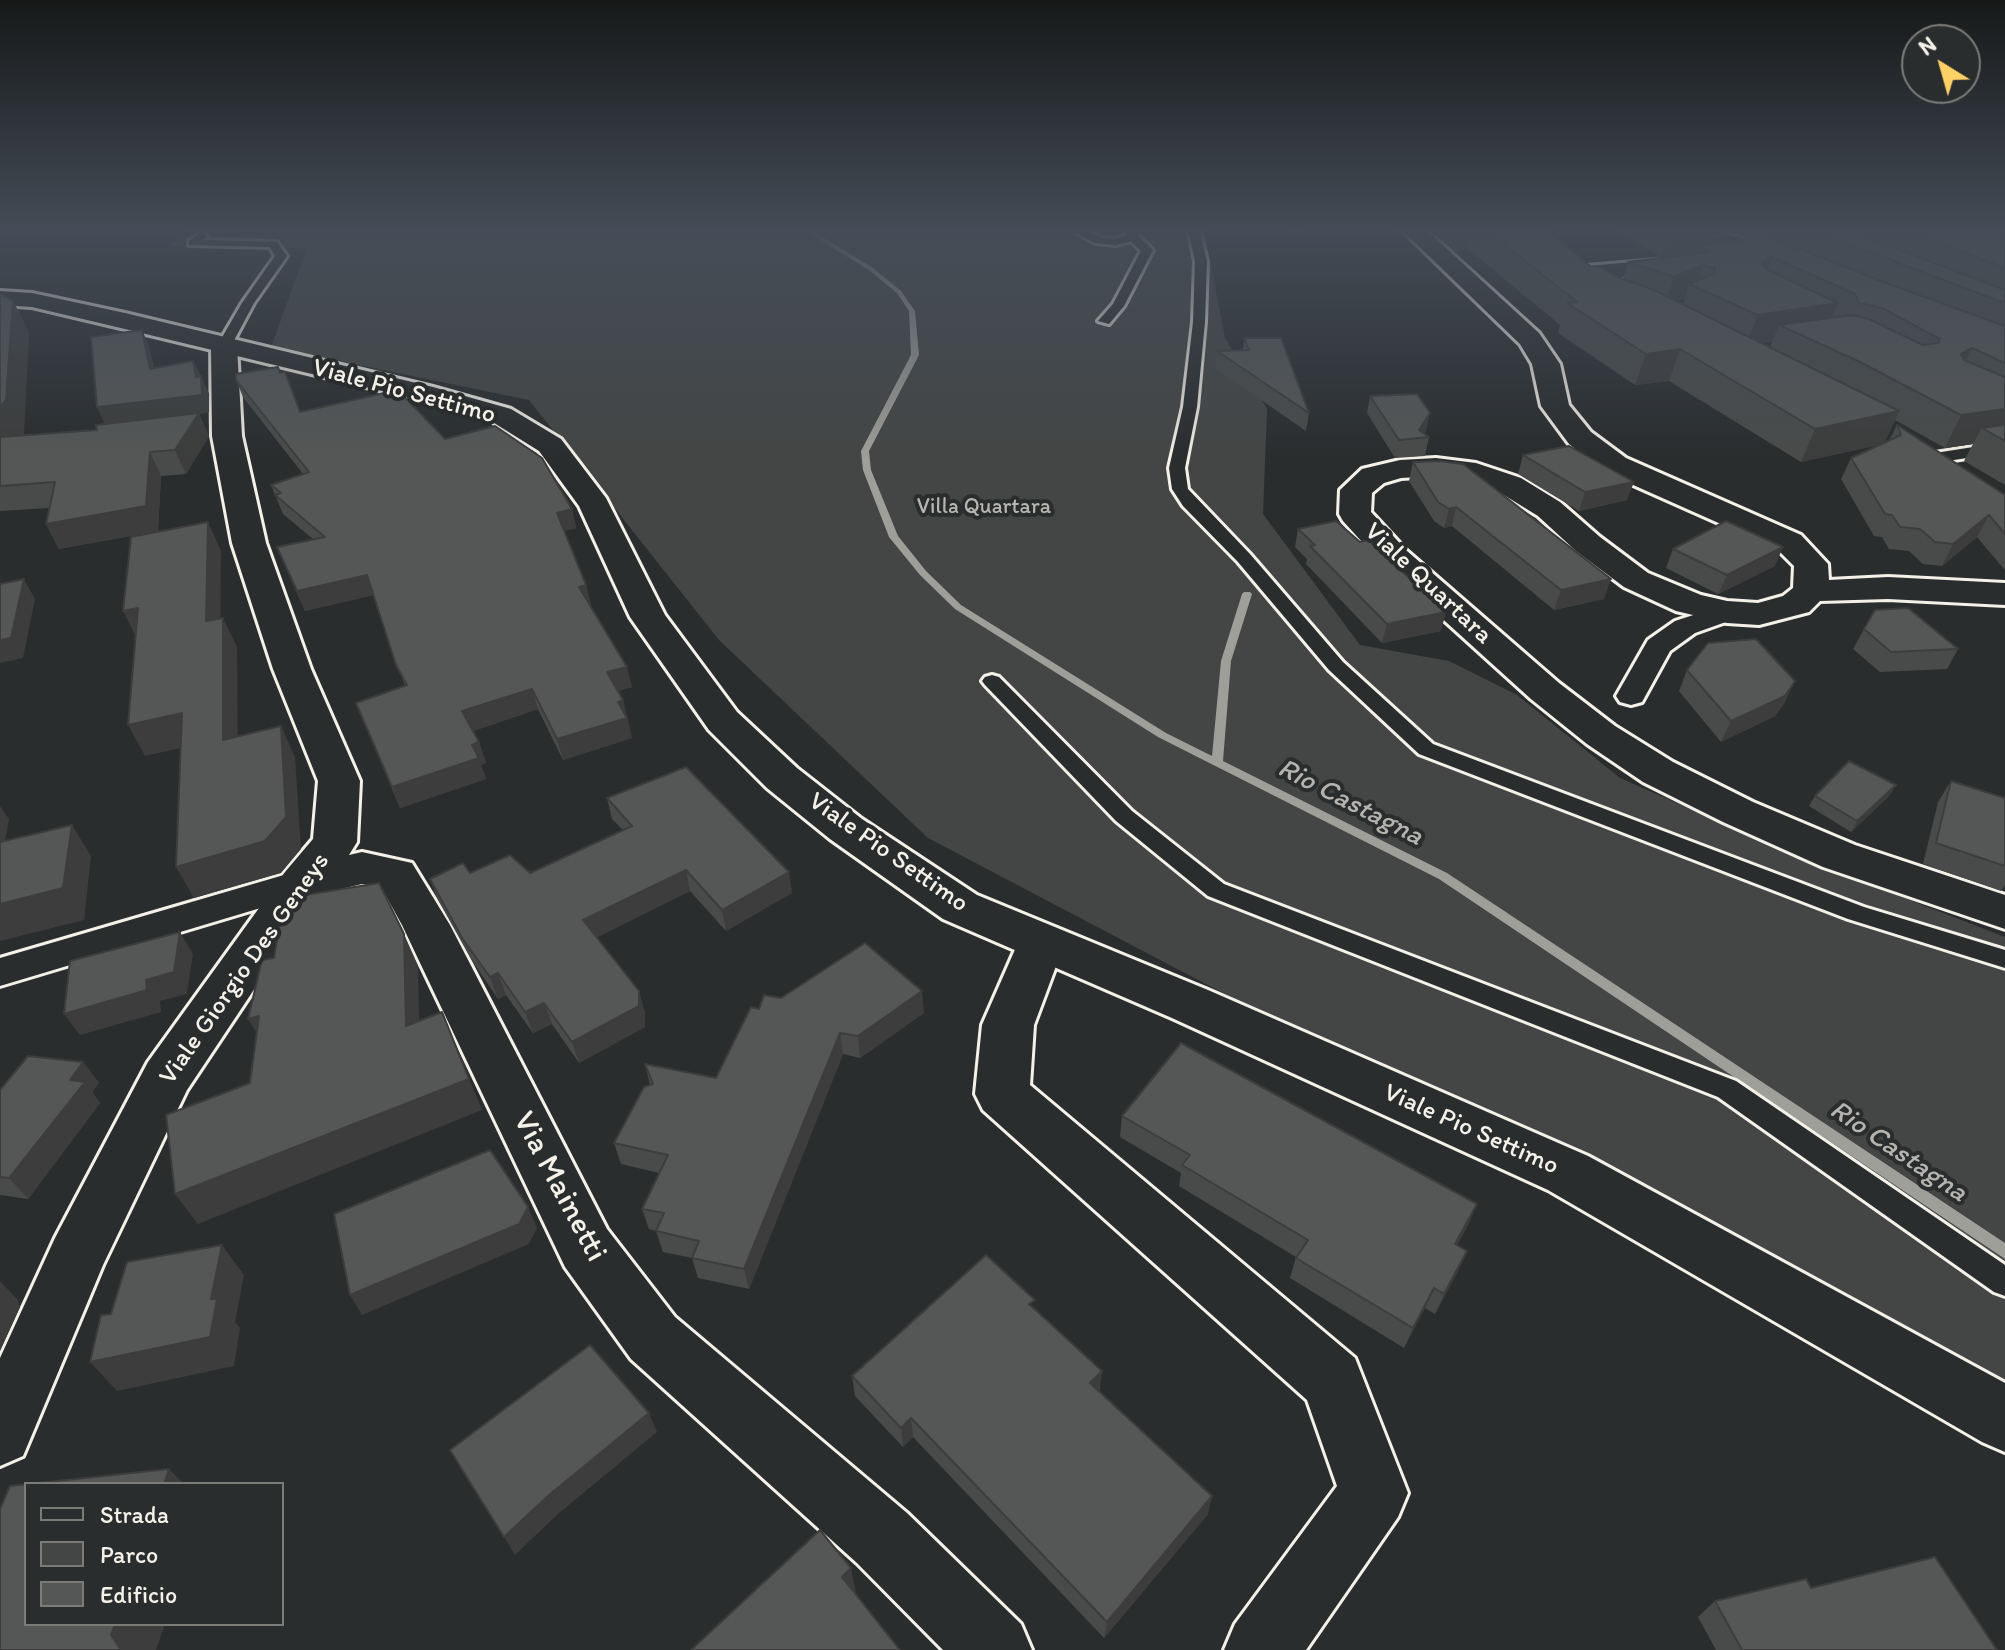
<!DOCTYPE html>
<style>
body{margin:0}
#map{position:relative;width:2005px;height:1650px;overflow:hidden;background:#2a2d2e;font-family:Itim,sans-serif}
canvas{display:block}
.legend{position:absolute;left:24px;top:1482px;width:260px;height:144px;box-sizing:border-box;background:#2a2d2e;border:2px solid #7b7b78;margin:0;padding:10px 14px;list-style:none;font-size:24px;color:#f4f1e8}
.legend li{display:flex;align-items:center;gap:16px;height:40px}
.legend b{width:40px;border:2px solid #7b7b78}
.north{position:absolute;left:1901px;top:24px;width:80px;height:80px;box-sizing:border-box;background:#2a2d2e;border:2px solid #7b7b78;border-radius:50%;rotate:323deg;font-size:22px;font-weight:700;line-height:32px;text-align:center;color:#f4f1e8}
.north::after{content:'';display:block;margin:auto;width:28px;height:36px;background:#ffd166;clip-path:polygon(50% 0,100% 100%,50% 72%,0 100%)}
</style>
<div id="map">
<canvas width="2005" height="1650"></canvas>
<ul class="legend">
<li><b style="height:10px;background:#2a2d2e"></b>Strada</li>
<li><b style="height:22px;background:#444645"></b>Parco</li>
<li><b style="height:22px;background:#555756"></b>Edificio</li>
</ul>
<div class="north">N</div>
</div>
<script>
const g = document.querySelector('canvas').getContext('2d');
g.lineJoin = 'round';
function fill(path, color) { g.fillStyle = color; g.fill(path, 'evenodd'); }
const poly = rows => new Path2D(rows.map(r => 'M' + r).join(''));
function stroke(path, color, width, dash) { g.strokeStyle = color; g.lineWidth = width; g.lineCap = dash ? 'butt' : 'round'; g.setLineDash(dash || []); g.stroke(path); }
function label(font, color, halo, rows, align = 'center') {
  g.font = font + ' Itim,sans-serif'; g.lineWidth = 8; g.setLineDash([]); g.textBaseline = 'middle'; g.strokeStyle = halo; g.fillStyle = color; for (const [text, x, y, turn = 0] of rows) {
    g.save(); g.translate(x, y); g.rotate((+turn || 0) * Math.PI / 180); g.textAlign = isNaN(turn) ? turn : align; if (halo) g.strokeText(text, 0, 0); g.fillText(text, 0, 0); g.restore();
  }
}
const green = poly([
 [193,229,1204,229,1225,338,1267,409,1263,514,1360,645,1449,661,1517,695,1620,778,1804,859,2005,937,2005,1404,928,838,719,640,529,400,271,347,307,248,168,246]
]);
const stream = poly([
 [802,229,810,229,873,268,901,291,915,311,919,355,869,451,871,470,898,536,926,571,961,605,1166,733,1212,756,1221,661,1242,594,1244,592,1250,592,1252,594,1231,661,1223,761,1447,873,2005,1243,2005,1259,1439,879,1158,737,955,609,920,575,889,537,863,470,861,451,911,355,909,311,897,293,869,270,802,229]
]);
const service = poly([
 [1070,229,1084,229,1101,238,1115,239,1127,235,1126,229,1137,229,1138,236,1153,250,1124,306,1109,324,1098,321,1113,304,1141,251,1131,241,1116,245,1095,243,1070,229],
 [1188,229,1199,229,1207,261,1205,322,1197,407,1185,468,1188,489,1250,554,1343,662,1433,744,1864,907,2005,950,2005,968,1848,919,1419,754,1329,670,1238,562,1183,506,1172,489,1169,468,1183,407,1193,322,1195,261,1188,229],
 [201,233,207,236,203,240,277,242,287,256,254,303,231,346,224,350,217,346,242,303,275,256,270,247,189,245,189,241,201,233],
 [2005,442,2005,452,1935,463,1927,458,1935,453,2005,442],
 [992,675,999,677,1132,811,1224,884,1736,1081,2005,1265,2005,1296,1994,1292,1718,1097,1208,896,1116,821,985,685,982,681,985,677,992,675]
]);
const pedestrian = poly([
 [1727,604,1737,606,1741,612,1737,618,1695,633,1670,651,1642,702,1631,705,1620,702,1616,696,1648,640,1675,621,1727,604],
 [301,870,314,874,319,883,314,892,0,986,0,958,301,870]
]);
const minor = poly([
 [1401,229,1425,229,1539,333,1560,364,1569,405,1591,432,1626,458,1801,535,1828,564,1829,580,1888,577,2005,583,2005,605,1888,599,1820,601,1809,612,1759,625,1727,623,1676,611,1624,587,1576,551,1538,516,1499,492,1470,481,1436,476,1401,478,1384,483,1372,493,1371,512,1407,551,1559,683,1615,726,1673,762,1753,802,1855,845,2005,895,2005,929,1823,867,1723,822,1643,782,1587,744,1531,699,1383,565,1343,521,1339,514,1340,490,1362,469,1400,460,1436,458,1476,463,1521,478,1560,502,1600,537,1648,573,1701,595,1727,601,1758,603,1783,596,1793,588,1794,566,1777,549,1604,472,1569,444,1541,406,1532,364,1520,344,1401,229],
 [1723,234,1748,239,1798,262,1802,267,1798,272,1790,274,1741,253,1745,258,1741,263,1725,268,1587,280,1579,278,1575,273,1579,268,1587,266,1714,255,1705,245,1708,240,1723,234],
 [224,338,233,340,237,346,242,436,266,543,311,669,360,781,357,842,349,855,362,852,412,863,450,925,607,1229,675,1317,907,1513,1021,1624,1032,1650,943,1650,857,1563,631,1359,565,1267,402,925,381,887,362,884,317,895,187,1090,103,1265,23,1456,0,1466,0,1358,55,1238,148,1062,285,872,313,839,318,781,273,669,232,543,212,436,211,346,215,340,224,338],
 [1041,924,1058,929,1065,942,1034,1025,1030,1085,1355,1358,1408,1493,1398,1517,1306,1650,1224,1650,1235,1624,1337,1486,1307,1400,983,1110,975,1094,982,1025,1024,929,1041,924]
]);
const tertiary = poly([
 [0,291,32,293,125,313,433,387,511,409,561,439,606,498,665,615,737,712,797,768,862,819,977,895,1208,990,1588,1156,2005,1383,2005,1452,1982,1442,1548,1190,1172,1018,943,919,830,839,767,788,709,730,630,617,579,506,539,451,491,421,424,401,125,329,32,307,0,305,0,291]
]);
const wall = poly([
 [1006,229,1056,229,1056,234,1012,238],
 [1290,229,1301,229,1297,236],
 [1430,229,1543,229,1591,267,1623,279,1628,262,1696,254,1661,257,1617,229,2005,229,2005,485,1964,461,1973,444,1945,448,1895,420,1884,443,1889,441,1897,425,2005,495,2005,569,2004,569,1977,537,1942,566,1923,564,1909,551,1889,549,1882,537,1874,536,1841,479,1851,458,1882,444,1801,462,1669,381,1635,385,1558,333,1560,325,1468,249,1454,251],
 [1733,232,1749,239,1736,243,1711,245,1714,236],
 [1685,298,1683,304,1677,301],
 [1772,342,1770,347,1763,343],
 [0,294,13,301,29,333,23,436,97,430,105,424,142,330,149,347,154,368,193,361,209,394,209,412,199,414,209,436,186,474,161,476,158,531,59,549,46,524,49,508,0,511],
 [1244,338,1309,413,1306,431,1215,368,1217,351,1243,350],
 [280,373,300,412,445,439,572,509,576,528,564,531,586,585,591,605,590,605,632,687,618,691,623,700,632,738,563,760,538,709,473,731,479,742,486,763,481,765,486,779,400,808,356,703,405,686,373,595,305,611,277,547,313,539,283,514,271,485,303,474,243,397,236,380],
 [1370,396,1426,431,1424,434,1429,437,1425,456,1395,458,1367,413],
 [1523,455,1627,500,1579,511,1518,474],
 [1413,462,1604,599,1554,610,1452,526,1444,528,1434,521,1409,481],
 [1298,529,1441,631,1382,643,1306,564,1307,559,1295,547],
 [1673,549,1775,566,1718,594,1666,568],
 [1864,629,1958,649,1947,669,1880,672,1853,649],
 [1687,670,1785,702,1775,716,1721,742,1679,691],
 [1951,781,2005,798,2005,885,2001,891,1923,864,1938,802],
 [1896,785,1889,796,1851,832,1809,806,1815,796],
 [607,798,792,893,726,931,690,891,597,937,645,1012,645,1027,579,1063,552,1024,533,1033,506,995,498,999,471,959,438,900,430,879,470,873,530,873,623,830,612,819],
 [781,998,924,1013,860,1058,843,1054,749,1289,698,1278,692,1258,663,1252,656,1231,649,1229,642,1209,659,1173,621,1164,614,1143,650,1085,645,1064,716,1078],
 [83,1062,99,1083,92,1092,100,1103,28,1199,0,1195,0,1090],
 [1122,1116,1477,1204,1468,1225,1457,1245,1467,1251,1458,1271,1435,1314,1425,1308,1404,1348,1290,1278,1296,1257,1179,1186,1181,1173,1120,1137],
 [1034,1309,1100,1390,1099,1391,1208,1514,1104,1638,913,1437,903,1447,855,1396,852,1376],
 [1811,1588,1997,1650,1716,1650,1698,1617,1715,1601]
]);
const shadedWall = poly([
 [1012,229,1056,229,1056,234,1012,238],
 [1459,229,1472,229,1468,249,1454,251],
 [1670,229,1734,229,1733,232,1714,236,1709,252,1699,246,1696,254,1661,257],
 [1772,257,1761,285,1762,262],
 [1703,265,1695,287,1689,284,1685,298,1664,307,1674,277],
 [13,301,29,333,24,435,0,464,0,407],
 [1838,303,1825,333,1779,325,1772,342,1746,346,1758,315],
 [142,330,149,347,157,386,150,369],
 [1972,348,1956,379,1961,354],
 [1680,349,1669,381,1635,385,1646,354],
 [193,361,200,378,201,376,209,394,209,412,199,414,209,436,186,474,175,450,105,425,97,407,196,377],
 [2005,409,2005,440,1982,428,1973,444,1945,448,1961,415],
 [1899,411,1884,444,1801,462,1815,429],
 [1430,413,1426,431,1421,438,1419,430],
 [150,452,161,476,158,531,59,549,46,524],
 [1634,482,1627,500,1579,511,1585,492],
 [1456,507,1452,526,1444,528,1449,509],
 [572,509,576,528,561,532,557,513],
 [1989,515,1977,537,1942,566,1953,544],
 [208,522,221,551,220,651,206,621],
 [1783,547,1775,566,1718,594,1727,575],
 [367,575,374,595,305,611,297,591],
 [24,579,35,599,23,658,0,663,0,640],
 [1611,579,1604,599,1554,610,1561,590],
 [586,585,591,605,584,606,579,587],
 [138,608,138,641,123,611],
 [1446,612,1441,631,1382,643,1387,624],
 [223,618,237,647,238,770,223,740],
 [627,667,632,687,612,693,607,672],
 [1795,681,1785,702,1775,716,1721,742,1731,721],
 [532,689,538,709,469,732,462,711],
 [623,700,632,738,563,760,557,739,618,702],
 [182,713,198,744,145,756,128,725],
 [281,726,295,757,301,849,281,873,194,898,176,867],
 [479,742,486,763,481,765,486,779,400,808,392,787,472,745],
 [1896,785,1889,796,1851,832,1857,821],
 [0,806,9,819,0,868],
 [72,825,91,856,84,920,0,941,0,904],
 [686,870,690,891,590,941,583,920],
 [789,872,792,893,726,931,722,910],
 [180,932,193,954,187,994,160,1001,161,1012,80,1035,64,1014,146,980],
 [404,934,418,966,420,1057,406,1026],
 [498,973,506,995,498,999,490,977],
 [639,991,645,1012,645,1027,579,1063,572,1042],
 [922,991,924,1013,860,1058,858,1036],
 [544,1003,552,1024,533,1033,525,1012],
 [442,1012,482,1110,198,1224,175,1194],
 [259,1016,267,1050,248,1019],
 [840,1033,843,1054,749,1289,744,1269],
 [83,1062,99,1083,92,1092,100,1103,28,1199,9,1178,70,1080],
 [1477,1204,1468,1225,1446,1264,1455,1244],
 [528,1207,537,1228,529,1244,362,1315,350,1295],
 [222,1245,244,1275,235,1322,240,1328,234,1366,117,1391,90,1362,211,1299],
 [1467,1251,1458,1271,1435,1314,1444,1294],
 [0,1281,18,1300,20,1307,0,1351],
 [1434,1288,1425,1308,1404,1348,1413,1328],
 [1102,1371,1100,1390,1088,1402,1090,1383],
 [649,1413,657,1432,559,1513,515,1555,504,1537,549,1495],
 [911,1418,913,1437,903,1447,901,1428],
 [169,1469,184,1484,164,1484],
 [1212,1496,1208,1514,1104,1638,1107,1622],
 [851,1568,856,1593,848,1601,842,1577],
 [115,1624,165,1624,156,1650,121,1650,111,1635]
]);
const building = poly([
 [1484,229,1543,229,1559,240,1591,267,1598,266,1615,276,1654,290,1899,411,1815,429,1680,349,1646,354,1567,303,1577,302,1484,229],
 [1808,229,1845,229,2005,290,2005,303,1808,229],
 [1902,229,2005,229,2005,268,1902,229],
 [1758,232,1886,283,2005,326,2005,363,1972,348,1961,354,1964,360,2005,377,2005,409,1961,415,1860,362,1779,325,1851,315,1869,319,1923,345,1938,343,1940,339,1882,308,1859,303,1855,294,1772,257,1762,262,1766,269,1838,303,1758,315,1689,284,1715,273,1715,268,1703,265,1674,277,1628,262,1710,252,1699,246,1736,243,1752,238,1758,232],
 [0,294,13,301,6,400,0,407,0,294],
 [142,330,150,369,193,361,196,377,201,376,202,395,97,407,91,337,142,330],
 [1244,338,1281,338,1309,413,1217,351,1249,350,1244,338],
 [278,367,280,373,285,372,300,412,398,390,445,439,495,426,542,458,572,509,557,513,586,585,579,587,627,667,607,672,623,700,618,702,627,718,557,739,532,689,462,711,479,742,472,745,479,758,392,787,356,703,407,685,396,665,367,575,297,591,277,547,325,537,275,495,281,493,271,485,309,472,236,380,236,374,278,367],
 [1417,394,1430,413,1419,430,1429,437,1399,440,1370,396,1417,394],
 [199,413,175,450,150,452,146,506,46,524,55,482,0,486,0,437,97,430,96,425,199,413],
 [1897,425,2005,495,2005,534,1989,515,1953,544,1935,542,1920,529,1900,527,1892,515,1885,514,1851,458,1901,435,1897,425],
 [2005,425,2005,441,1982,428,2005,425],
 [1569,446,1634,482,1585,492,1523,455,1569,446],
 [1440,461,1463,464,1611,579,1561,590,1456,507,1449,509,1438,502,1413,462,1440,461],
 [1336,521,1360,542,1368,540,1446,612,1387,624,1310,546,1315,545,1298,529,1336,521],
 [1726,521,1783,547,1727,575,1673,549,1726,521],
 [208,522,206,621,223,618,223,740,281,726,286,817,265,841,176,867,182,713,128,725,138,608,123,611,131,537,208,522],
 [24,579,11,638,0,640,0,584,24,579],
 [1908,608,1958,649,1891,652,1864,629,1875,610,1908,608],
 [1756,639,1795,681,1785,696,1731,721,1687,670,1708,643,1756,639],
 [1849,761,1896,785,1857,821,1815,796,1849,761],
 [686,767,789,872,722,910,686,870,583,920,639,991,639,1006,572,1042,544,1003,525,1012,498,973,490,977,462,938,430,879,463,863,470,873,510,855,530,873,632,826,607,798,686,767],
 [1951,781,2005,798,2005,866,1936,843,1951,781],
 [72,825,63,888,0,904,0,842,72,825],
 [379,883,404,934,406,1026,442,1012,469,1079,175,1194,166,1115,250,1083,259,1016,248,1019,262,960,274,958,280,922,293,897,379,883],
 [180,932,174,972,146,980,147,990,64,1014,70,961,180,932],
 [865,943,922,991,858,1036,840,1033,744,1269,692,1258,699,1241,656,1231,664,1213,642,1209,668,1155,614,1143,644,1087,653,1084,645,1064,716,1078,751,1007,759,1009,764,995,781,998,865,943],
 [1181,1043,1477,1204,1455,1244,1467,1251,1444,1294,1434,1288,1413,1328,1296,1258,1308,1240,1182,1165,1190,1155,1122,1116,1181,1043],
 [28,1056,83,1062,70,1080,85,1082,9,1178,0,1177,0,1090,28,1056],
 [490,1150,528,1207,519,1224,350,1295,334,1214,490,1150],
 [222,1245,211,1299,217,1299,210,1337,90,1362,101,1315,111,1314,127,1262,222,1245],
 [986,1255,1035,1300,1029,1304,1102,1371,1090,1383,1212,1496,1107,1622,911,1418,901,1428,852,1376,986,1255],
 [590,1345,649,1413,549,1495,504,1537,450,1450,590,1345],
 [169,1469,164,1484,26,1484,26,1624,115,1624,111,1635,121,1650,0,1650,0,1509,10,1486,169,1469],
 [820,1530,851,1568,842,1577,900,1650,691,1650,820,1530],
 [1935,1557,1997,1650,1742,1650,1715,1601,1806,1579,1811,1588,1935,1557]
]);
const farParknames = [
 ["Villa Quartara",984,507]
];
const streetNames = [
 ["Viale Pio Settimo",404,392,15],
 ["Viale Quartara",1428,584,43],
 ["Viale Pio Settimo",888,853,35],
 ["Viale Giorgio Des Geneys",245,969,-55],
 ["Viale Pio Settimo",1471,1130,24]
];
const waterNames = [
 ["Rio Castagna",1350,803,27],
 ["Rio Castagna",1898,1152,34]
];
const nearStreetnames = [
 ["Via Mainetti",559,1187,62]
];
fill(green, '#444645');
fill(stream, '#9f9f9a');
stroke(service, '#f4f1e8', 6);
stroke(pedestrian, '#f4f1e8', 6);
stroke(minor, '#f4f1e8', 6);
stroke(tertiary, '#f4f1e8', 6);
fill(service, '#2a2d2e');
fill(pedestrian, '#2a2d2e');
fill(minor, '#2a2d2e');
fill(tertiary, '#2a2d2e');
fill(wall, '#494b4a');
fill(shadedWall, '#3c3d3c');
fill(building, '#555756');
stroke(building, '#3c3d3c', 2);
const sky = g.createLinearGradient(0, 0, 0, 460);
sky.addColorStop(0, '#171919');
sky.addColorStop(0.5, '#444c57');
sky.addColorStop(1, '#444c5700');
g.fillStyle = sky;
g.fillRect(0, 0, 2005, 460);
label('22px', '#b6b5af', '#2a2d2e', farParknames);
label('26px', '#f4f1e8', '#2a2d2e', streetNames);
label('italic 28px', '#b5b3ae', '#2a2d2e', waterNames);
label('32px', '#f4f1e8', '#2a2d2e', nearStreetnames);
</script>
